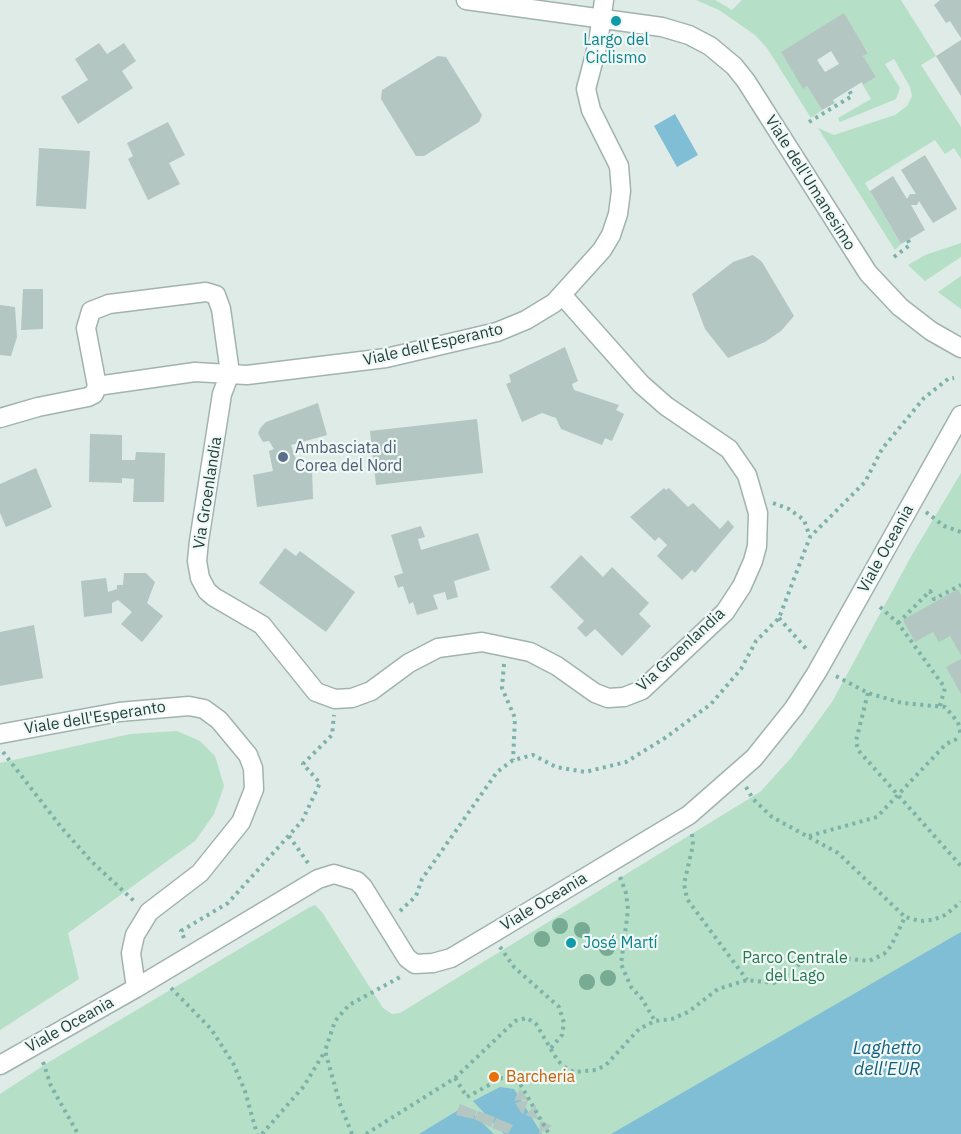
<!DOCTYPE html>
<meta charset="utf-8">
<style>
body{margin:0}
canvas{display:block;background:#deebe7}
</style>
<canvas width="961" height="1134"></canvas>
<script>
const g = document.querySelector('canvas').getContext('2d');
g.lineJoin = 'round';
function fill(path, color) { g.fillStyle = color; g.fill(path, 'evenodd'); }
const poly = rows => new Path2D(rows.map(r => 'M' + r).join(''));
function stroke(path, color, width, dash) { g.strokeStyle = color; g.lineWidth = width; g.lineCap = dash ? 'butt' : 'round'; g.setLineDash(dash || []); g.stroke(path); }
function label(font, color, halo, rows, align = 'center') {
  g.font = font + ' "IBM Plex Sans",sans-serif'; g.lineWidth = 4.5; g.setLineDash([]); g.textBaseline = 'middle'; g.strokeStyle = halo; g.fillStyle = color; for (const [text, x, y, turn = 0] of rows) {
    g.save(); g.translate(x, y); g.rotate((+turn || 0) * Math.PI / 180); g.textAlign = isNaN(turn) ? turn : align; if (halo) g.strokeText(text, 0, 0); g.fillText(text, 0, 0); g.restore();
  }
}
const green = poly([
 [696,0,715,0,732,10,742,0,901,0,936,56,921,65,961,127,961,159,954,148,945,154,935,140,865,183,901,244,895,250,818,128,834,135,895,115,907,106,912,96,910,87,894,59,885,64,900,88,896,99,840,122,838,118,871,99,863,85,876,77,863,56,868,52,844,14,781,52,803,88,807,86,822,110,811,118,767,48,755,35,719,10],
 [961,243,961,257,925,281,908,265,925,255],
 [961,276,961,309,938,292],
 [961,473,961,1134,0,1134,0,1094,49,1062,310,907,315,905,322,912,383,1008,392,1014,400,1013,760,792,791,758,832,702,913,553],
 [177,731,200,741,215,756,224,786,214,814,195,841,68,933,79,979,0,1030,0,763,130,734]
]);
const water = poly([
 [675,114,698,155,677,167,654,126],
 [961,932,961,1134,611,1134],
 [500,1087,514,1089,542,1134,504,1134,473,1101],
 [465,1106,494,1134,419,1134]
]);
const building = poly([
 [940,0,961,0,961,38,950,21,946,23,934,5],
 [844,13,868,53,863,56,876,77,863,85,862,82,833,100,835,103,822,110,807,86,803,89,781,52],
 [831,51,839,64,825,72,817,60],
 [961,40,961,96,936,56],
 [99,43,107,54,124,43,136,61,122,71,133,88,78,124,61,97,88,80,75,59],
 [438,56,446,57,482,115,479,122,424,156,416,156,381,99,382,90],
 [168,122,185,155,169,163,180,184,148,200,128,159,133,156,127,143],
 [39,148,90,151,86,209,36,206],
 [925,155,957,209,933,223,919,201,917,205,911,205,925,230,901,244,870,191,893,176,907,199,910,194,916,194,901,170],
 [753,255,762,262,794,316,781,331,765,342,728,358,705,329,692,294,733,262],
 [23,289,43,289,43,329,21,330],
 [0,305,15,307,17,337,11,356,0,355],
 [565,347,578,381,572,384,574,390,619,405,616,410,624,414,612,441,605,438,602,445,561,429,556,418,542,413,522,422,506,384,511,382,509,375],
 [318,403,327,435,291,445,298,465,294,466,293,470,312,468,313,499,257,507,253,475,273,471,269,451,274,449,269,441,263,442,260,437,258,433,261,427,266,422],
 [477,419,483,473,376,485,370,431],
 [90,434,122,435,122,460,135,460,136,452,165,453,164,502,133,502,134,479,122,478,122,483,89,482],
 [36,468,52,507,6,527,0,513,0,484],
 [664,488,666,490,669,488,688,507,693,503,720,529,728,520,734,527,695,573,692,570,682,580,657,556,667,545,659,537,655,541,630,517],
 [421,526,425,537,418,539,421,550,478,533,490,570,454,581,458,597,447,600,445,592,433,595,438,609,417,615,413,602,409,604,403,586,398,588,394,576,403,573,391,535],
 [285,548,296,556,300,551,355,592,326,632,259,583],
 [581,555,603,577,612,567,649,603,639,614,651,626,622,656,595,629,586,637,577,628,584,621,550,587],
 [124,573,146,573,155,582,147,603,163,616,142,642,121,624,132,612,118,600,112,603,112,613,84,617,81,581,106,578,108,592,117,589,117,585,123,585],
 [958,589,961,595,961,655,950,636,939,642,933,632,915,642,903,620],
 [34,625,43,678,0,686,0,632],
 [961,659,961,694,946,667],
 [520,1088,524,1095,529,1099,514,1101],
 [528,1100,523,1115,515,1103],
 [460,1104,477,1111,473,1119,456,1115],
 [536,1105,536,1113,539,1120,525,1115],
 [478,1111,495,1117,491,1127,474,1119],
 [496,1118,513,1125,508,1134,492,1128],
 [540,1121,544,1122,552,1126,539,1134]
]);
const path = poly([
 [809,122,852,96,849,90],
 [894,257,910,245,908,240],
 [773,503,789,509,804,520,810,537],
 [926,512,944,526,961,532],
 [880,607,898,623,945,688,940,706],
 [779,618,808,651],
 [898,623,930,591,934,599,961,585],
 [504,664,502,688,515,718,513,760],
 [836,676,868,693,902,703,945,707,958,722,961,736],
 [868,693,856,741,858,750,961,866],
 [3,752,61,827,91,861,134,901],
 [746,787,753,799,772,817,838,853,905,917],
 [692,834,693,845,684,884,687,899,747,980],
 [289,836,308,863],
 [809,836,877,817,946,744,961,737],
 [620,877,626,893,628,910,621,964,631,987,642,999,655,1021],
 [400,911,416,896,422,879,497,772,513,760,533,755,556,767,585,772,626,762,665,738,711,704,741,669,756,641,779,618,810,537,865,482,882,449,924,398,948,379,954,378],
 [184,938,181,931,228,903,302,821,320,783,303,764,332,735,334,715],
 [500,947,514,967,559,1007,564,1023,562,1035,551,1048],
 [171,988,211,1029,233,1063,245,1091,257,1134],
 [43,1062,51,1086,78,1134],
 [455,1078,467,1097,502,1078,519,1082,549,1134],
 [262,1134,304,1086,325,1051],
 [352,1134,340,1104,325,1051,335,1021,349,1005,402,976],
 [366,1134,455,1078,515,1021,527,1018,536,1024,558,1061,566,1068,574,1072,596,1070,606,1065,639,1029,655,1021,672,1019,688,1012,718,989,747,980,774,983,798,965,822,956,869,961,884,954,891,946,905,917,920,921,933,920,945,915,961,902]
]);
const minor = poly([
 [466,0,662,27,689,35,710,46,734,66,746,81,868,273,900,307,931,331,961,348],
 [97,386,86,328,91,311,109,304,206,292,216,295,221,309,230,373,222,394,199,541,197,561,200,578,207,591,214,597,262,625,316,692,335,699,352,698,371,691,409,663,438,648,482,642,530,652,557,666,595,693,608,698,624,697,642,690,725,612,742,586,753,561,757,546,758,513,747,475,729,449,666,406,641,384,563,296],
 [97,386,195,372,247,375,386,358,497,332,526,320,554,303,602,250,611,235,618,214,621,191,619,166,591,110,586,89,598,43,604,0],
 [0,418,38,407,88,397,94,394,97,386],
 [0,734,119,712,189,706,204,709,219,720,248,755,253,768,254,789,241,822,200,873,149,912,135,935,131,953,136,988],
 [0,1065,136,988,318,879,334,874,357,881,363,887,407,958,415,964,433,963,451,958,493,933,689,815,754,758,794,708,817,672,961,415]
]);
const trees = [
 [560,926],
 [582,930],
 [542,939],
 [607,948],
 [608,978],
 [587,982]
];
const markers = [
 [616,21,6,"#0f9aa8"],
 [283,457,6,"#5c6f8a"],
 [571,943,6,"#0f9aa8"],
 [494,1077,6,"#e8710a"]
];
const cultureNames = [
 ["Largo del",616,40],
 ["Ciclismo",616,58],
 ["José Martí",583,943,"left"]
];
const streetNames = [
 ["Viale dell'Umanesimo",810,183,58],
 ["Viale dell'Esperanto",433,345,-13],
 ["Via Groenlandia",208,493,-81],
 ["Viale Oceania",886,549,-61],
 ["Via Groenlandia",681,650,-43],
 ["Viale dell'Esperanto",95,718,-9],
 ["Viale Oceania",544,902,-31],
 ["Viale Oceania",70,1025,-29]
];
const serviceNames = [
 ["Ambasciata di",295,448],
 ["Corea del Nord",295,466]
];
const parkNames = [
 ["Parco Centrale",795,958],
 ["del Lago",795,976]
];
const foodNames = [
 ["Barcheria",506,1077]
];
const waterNames = [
 ["Laghetto",887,1049],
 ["dell'EUR",887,1070]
];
fill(green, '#b5dfc6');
fill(water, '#80bed6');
fill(building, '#b3c6c1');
stroke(minor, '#a1b3af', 21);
stroke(path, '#7cb2a8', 4, [3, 4.5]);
stroke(minor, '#fff', 18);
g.fillStyle = '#78ab94';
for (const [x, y] of trees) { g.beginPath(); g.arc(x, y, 8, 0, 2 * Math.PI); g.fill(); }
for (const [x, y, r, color] of markers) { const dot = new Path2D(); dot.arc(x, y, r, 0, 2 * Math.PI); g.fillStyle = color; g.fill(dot); stroke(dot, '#eff8f5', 2); }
label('16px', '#0d838f', '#eff8f5', cultureNames);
label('16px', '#1e3d39', '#eff8f5', streetNames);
label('16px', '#4e5e75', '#eff8f5', serviceNames, 'left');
label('16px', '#257750', '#eff8f5', parkNames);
label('16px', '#c56008', '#eff8f5', foodNames, 'left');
label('italic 18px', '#135e7e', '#eff8f5', waterNames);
</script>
